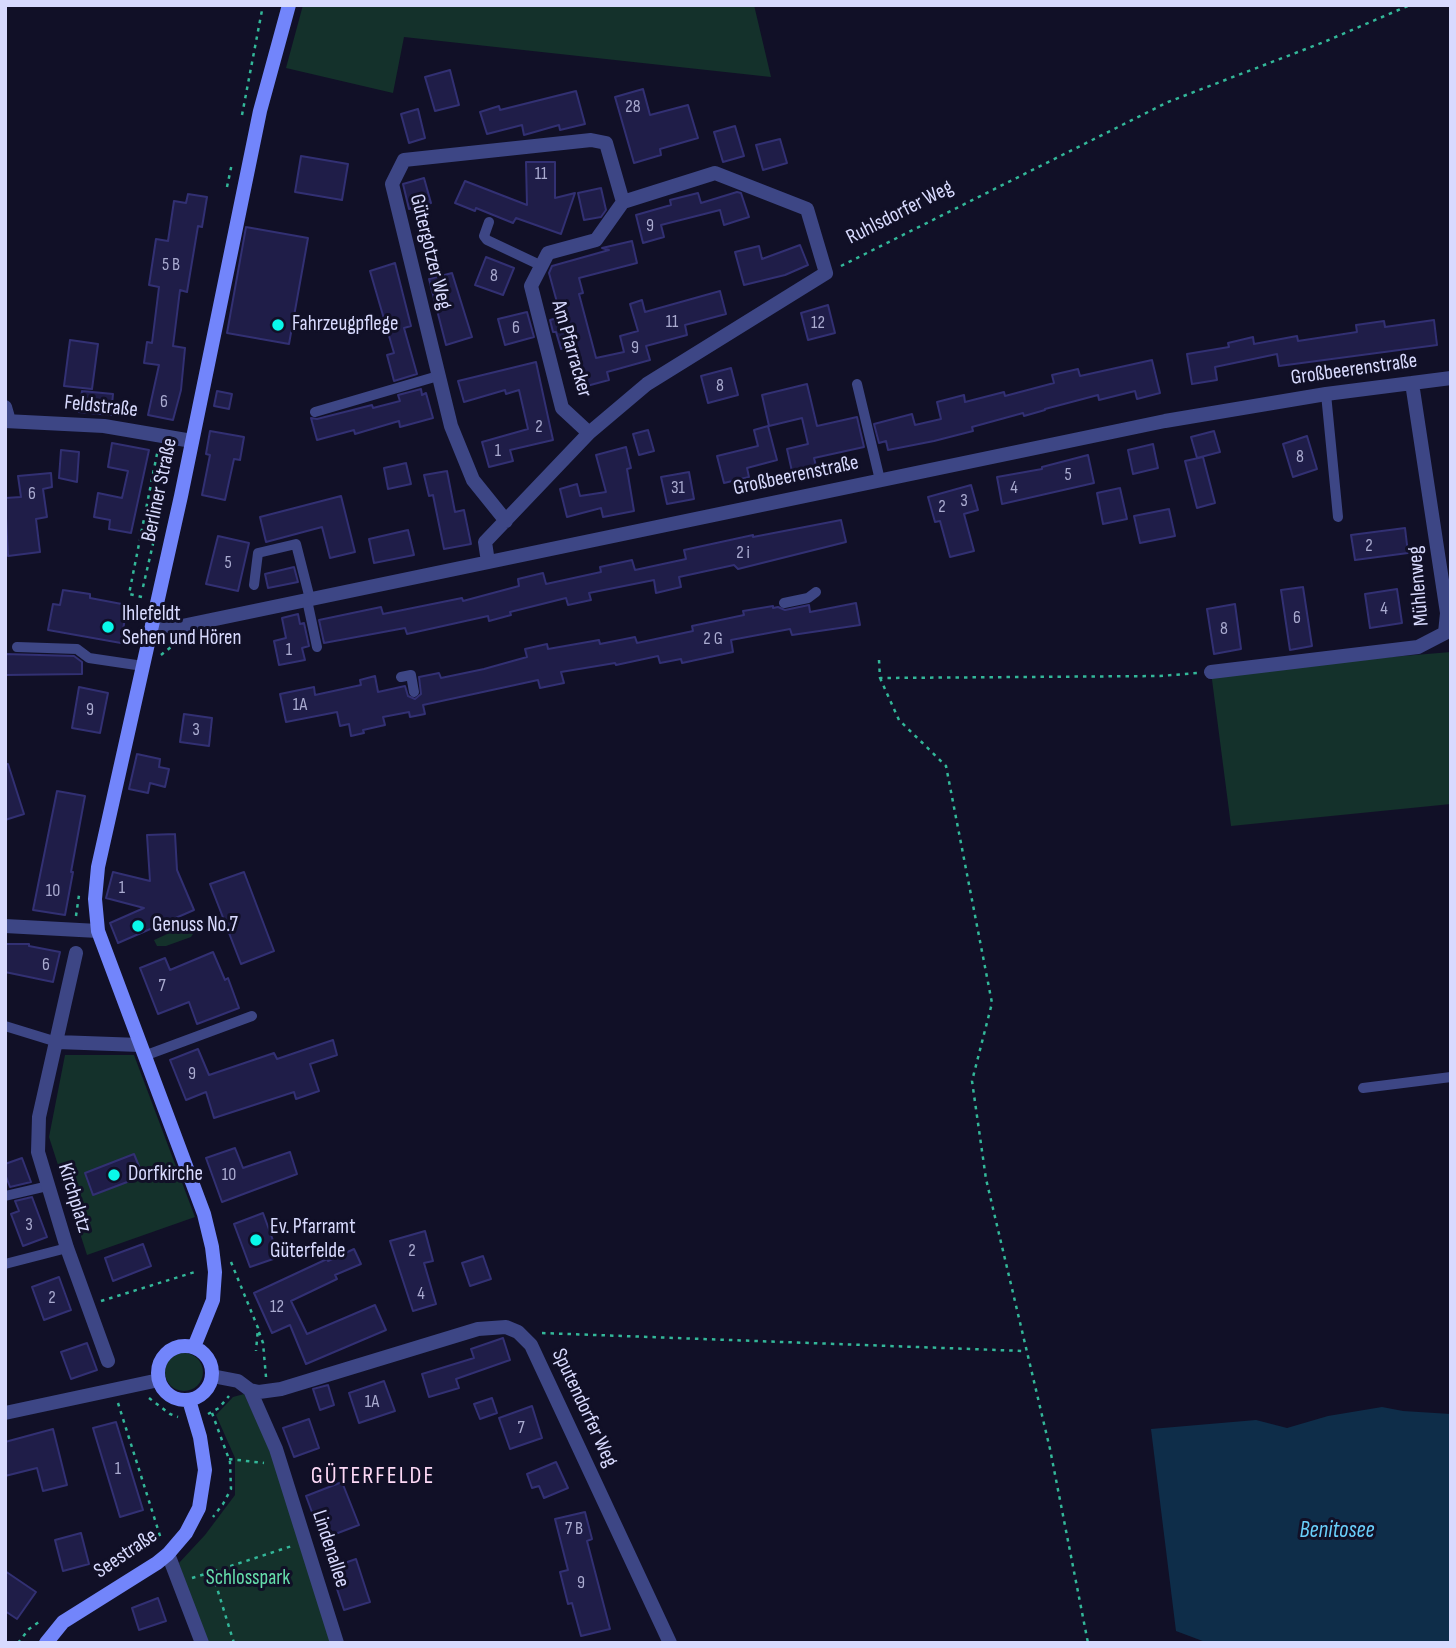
<!DOCTYPE html>
<meta charset="utf-8">
<style>
body{margin:0}
#map{position:relative;width:1456px;height:1648px;overflow:hidden;background:#111027;font-family:"Sofia Sans Condensed",sans-serif}
canvas{display:block}
.frame{position:absolute;inset:0;border:7px solid #d8dafe;pointer-events:none}
</style>
<div id="map">
<canvas width="1456" height="1648"></canvas>
<div class="frame"></div>
</div>
<script>
const g = document.querySelector('canvas').getContext('2d');
g.lineJoin = 'round';
function fill(path, color) { g.fillStyle = color; g.fill(path, 'evenodd'); }
const poly = rows => new Path2D(rows.map(r => 'M' + r).join(''));
function stroke(path, color, width, dash) { g.strokeStyle = color; g.lineWidth = width; g.lineCap = dash ? 'butt' : 'round'; g.setLineDash(dash || []); g.stroke(path); }
function label(font, color, halo, rows, align = 'center') {
  g.font = font + ' "Sofia Sans Condensed",sans-serif'; g.lineWidth = 6; g.setLineDash([]); g.textBaseline = 'middle'; g.strokeStyle = halo; g.fillStyle = color; for (const [text, x, y, turn = 0] of rows) {
    g.save(); g.translate(x, y); g.rotate((+turn || 0) * Math.PI / 180); g.textAlign = isNaN(turn) ? turn : align; if (halo) g.strokeText(text, 0, 0); g.fillText(text, 0, 0); g.restore();
  }
}
const green = poly([
 [303,5,754,5,771,77,404,37,393,93,286,68],
 [1451,652,1451,804,1231,826,1211,672],
 [187,925,191,928,193,934,191,937,166,946,157,946,154,940],
 [65,1055,134,1055,195,1217,87,1255,49,1137],
 '165 1372a19 19 0 1 1 38 0a19 19 0 1 1-38 0Z',
 [244,1394,271,1451,331,1643,205,1643,179,1563,205,1535,235,1495,235,1458,216,1415,233,1397]
]);
const water = poly([
 [1382,1407,1403,1411,1451,1414,1451,1643,1208,1643,1176,1631,1151,1429,1256,1420,1287,1428,1328,1416]
]);
const building = poly([
 [450,70,459,105,435,111,425,77,450,70],
 [643,89,650,115,688,105,698,138,660,149,661,155,634,163,615,97,643,89],
 [576,91,585,124,560,130,559,125,524,135,522,125,487,134,480,112,499,106,500,110,576,91],
 [418,109,425,138,409,143,401,114,418,109],
 [735,126,744,156,723,162,714,132,735,126],
 [780,139,787,163,763,170,756,145,780,139],
 [301,156,348,164,342,200,295,192,301,156],
 [526,162,555,162,555,198,575,193,561,234,516,218,513,223,476,208,475,211,455,203,465,181,527,205,526,162],
 [424,178,431,203,409,209,403,184,424,178],
 [601,188,606,210,601,217,584,220,578,193,601,188],
 [737,192,741,193,749,217,724,225,720,210,661,225,664,237,643,243,636,215,671,205,670,200,698,193,701,203,737,192],
 [188,194,207,197,202,227,198,226,187,292,180,290,173,346,185,348,181,390,173,420,148,415,159,365,144,363,147,342,152,343,159,287,149,285,156,239,168,241,174,201,186,203,188,194],
 [246,227,308,238,289,344,227,333,246,227],
 [632,241,637,263,579,278,583,293,579,294,596,358,624,352,620,336,638,331,630,304,642,300,645,312,720,291,726,314,685,325,687,335,646,346,650,360,607,372,609,380,583,387,572,346,561,349,556,332,553,332,550,320,561,317,549,273,552,266,609,250,602,248,632,241],
 [800,245,808,265,785,275,744,285,735,252,759,246,762,259,800,245],
 [486,257,514,268,503,295,475,285,486,257],
 [395,263,411,326,404,328,417,374,394,381,387,355,394,353,370,271,395,263],
 [452,273,472,337,446,345,429,279,452,273],
 [828,305,835,333,808,340,801,313,828,305],
 [527,312,534,337,505,345,498,319,527,312],
 [1434,320,1437,345,1279,366,1277,354,1215,367,1217,380,1192,384,1187,354,1229,347,1228,343,1253,337,1254,344,1297,336,1298,341,1357,332,1356,325,1384,321,1385,327,1434,320],
 [70,340,98,344,92,389,64,386,70,340],
 [1152,360,1160,393,1137,399,1135,391,1099,400,1098,395,1045,409,1045,410,1024,416,1023,413,972,427,973,431,934,441,888,450,886,441,879,443,874,424,912,414,915,425,941,419,937,402,964,395,965,402,1004,392,1005,396,1054,383,1052,375,1078,369,1080,376,1152,360],
 [536,362,553,440,510,450,513,461,489,467,482,442,528,429,519,390,506,394,505,390,464,402,458,381,536,362],
 [731,368,738,395,708,403,701,376,731,368],
 [807,384,817,426,857,417,864,447,814,458,817,470,793,476,787,449,808,444,802,418,769,426,762,395,807,384],
 [421,389,422,395,426,393,433,418,400,427,399,421,355,434,354,430,317,440,311,418,317,419,372,405,373,408,400,401,398,395,421,389],
 [82,391,113,394,111,415,79,412,82,391],
 [217,391,232,394,229,409,214,406,217,391],
 [768,426,777,460,747,468,749,477,724,483,717,456,758,446,754,430,768,426],
 [648,430,654,451,639,455,633,434,648,430],
 [210,431,244,437,240,460,234,459,225,500,202,495,210,455,206,454,210,431],
 [1214,431,1220,452,1197,458,1191,437,1214,431],
 [1307,436,1317,469,1293,477,1283,444,1307,436],
 [112,443,149,450,131,533,109,529,110,520,94,517,98,493,122,498,128,471,108,467,112,443],
 [1153,444,1158,468,1133,474,1128,450,1153,444],
 [626,447,631,468,627,469,634,511,603,517,601,508,567,517,560,489,577,484,580,496,606,492,596,455,626,447],
 [61,450,79,452,77,482,59,478,61,450],
 [1088,455,1094,483,1002,504,997,477,1042,469,1042,467,1088,455],
 [1203,457,1215,503,1197,508,1185,461,1203,457],
 [406,463,411,484,388,489,384,468,406,463],
 [447,471,455,512,464,510,471,544,444,549,433,495,429,496,424,475,447,471],
 [689,472,694,499,667,504,661,477,689,472],
 [51,473,52,487,43,489,47,517,36,519,40,552,8,556,5,498,21,497,18,476,51,473],
 [971,485,978,510,964,514,974,551,950,557,940,521,935,522,928,497,971,485],
 [1120,488,1127,519,1103,524,1097,493,1120,488],
 [341,496,355,552,330,558,322,527,266,542,260,517,341,496],
 [1169,509,1175,536,1140,543,1134,516,1169,509],
 [841,520,846,542,738,569,734,565,679,577,681,587,656,593,654,580,589,593,591,600,568,605,566,598,510,612,511,615,489,621,488,616,407,634,405,628,324,643,319,620,381,607,383,614,462,598,463,601,519,586,518,579,543,573,546,584,601,572,600,567,632,560,635,570,686,559,684,550,753,535,753,537,841,520],
 [1405,528,1408,553,1355,560,1351,535,1405,528],
 [408,530,414,555,374,563,369,539,408,530],
 [218,536,249,543,238,591,206,584,218,536],
 [294,567,298,582,268,588,265,574,294,567],
 [1303,587,1312,646,1290,650,1281,590,1303,587],
 [1397,589,1402,623,1370,628,1365,594,1397,589],
 [63,590,90,594,90,598,127,605,121,643,48,630,53,604,60,605,63,590],
 [856,603,860,625,792,635,790,629,731,640,733,652,682,663,681,659,660,663,658,656,616,665,615,663,561,672,564,683,540,688,538,680,423,705,425,714,410,717,409,712,383,717,385,725,363,730,364,733,351,736,349,724,340,726,337,712,286,722,280,694,314,687,315,695,361,685,360,680,375,676,378,692,405,686,408,696,415,699,421,694,419,677,439,673,441,678,484,669,527,657,525,649,547,644,548,649,599,640,600,644,635,637,637,643,693,631,692,626,744,615,743,611,773,606,773,608,778,607,785,610,809,605,810,612,856,603],
 [1235,604,1241,649,1214,654,1207,609,1235,604],
 [298,614,300,624,304,623,309,646,302,648,305,660,279,665,274,641,286,638,282,618,298,614],
 [5,654,74,656,82,662,82,674,5,675,5,654],
 [79,687,108,693,100,733,72,728,79,687],
 [184,714,212,718,209,746,180,742,184,714],
 [137,754,160,759,159,767,169,769,165,787,150,783,148,793,129,789,137,754],
 [5,764,8,764,24,814,5,820,5,764],
 [57,791,85,796,71,872,73,872,65,915,33,910,57,791],
 [175,834,177,870,194,910,118,943,110,923,144,908,106,898,113,872,150,881,147,835,175,834],
 [244,872,274,951,241,964,210,884,244,872],
 [5,944,29,944,29,946,60,952,53,982,5,972,5,944],
 [213,952,225,980,228,978,239,1008,197,1024,189,1002,158,1014,140,968,165,958,170,970,213,952],
 [333,1040,337,1055,310,1064,319,1091,296,1099,294,1092,214,1118,206,1092,186,1100,170,1060,198,1049,209,1075,274,1053,277,1059,333,1040],
 [235,1148,243,1168,290,1152,297,1174,222,1202,206,1158,235,1148],
 [134,1154,143,1176,93,1195,85,1173,134,1154],
 [22,1158,31,1182,10,1187,5,1174,5,1164,22,1158],
 [32,1197,47,1237,23,1246,11,1214,19,1211,15,1201,32,1197],
 [263,1213,279,1257,250,1267,234,1224,263,1213],
 [425,1231,433,1261,424,1263,436,1304,413,1311,390,1241,425,1231],
 [143,1244,151,1266,113,1281,105,1258,143,1244],
 [354,1249,361,1264,335,1275,337,1279,291,1301,307,1334,375,1305,386,1330,306,1364,290,1325,272,1333,254,1293,327,1259,328,1261,354,1249],
 [483,1256,491,1279,470,1286,462,1263,483,1256],
 [59,1277,71,1310,44,1320,32,1287,59,1277],
 [503,1338,510,1360,456,1379,459,1388,429,1397,422,1374,474,1358,471,1349,503,1338],
 [87,1343,97,1370,71,1379,61,1352,87,1343],
 [384,1381,395,1411,359,1423,349,1393,384,1381],
 [328,1385,334,1405,320,1410,313,1389,328,1385],
 [492,1398,497,1413,480,1419,474,1404,492,1398],
 [532,1406,542,1438,510,1449,499,1418,532,1406],
 [309,1419,319,1448,294,1457,283,1428,309,1419],
 [116,1422,143,1510,120,1517,93,1428,116,1422],
 [53,1429,67,1485,43,1491,37,1468,5,1476,5,1442,53,1429],
 [556,1462,568,1488,544,1498,539,1486,532,1488,527,1474,556,1462],
 [342,1482,359,1525,322,1539,306,1496,342,1482],
 [585,1512,592,1539,587,1541,610,1629,581,1636,572,1603,568,1604,560,1572,568,1570,555,1519,585,1512],
 [81,1533,89,1564,63,1571,55,1540,81,1533],
 [356,1559,370,1602,344,1610,330,1568,356,1559],
 [5,1571,36,1592,17,1619,5,1611,5,1571],
 [158,1598,166,1621,139,1630,132,1608,158,1598]
]);
const path = poly([
 [242,115,263,5],
 [227,187,232,163],
 [841,266,1168,102,1324,42,1410,5],
 [143,587,162,505],
 [142,597,129,594,158,449],
 [161,655,171,647,172,642],
 [879,660,880,678,1160,676,1198,673],
 [880,678,899,720,946,766,992,1003,972,1081,986,1179,1050,1449,1088,1643],
 [76,916,79,895],
 [231,1262,258,1328,256,1351],
 [101,1301,198,1271],
 [259,1332,263,1343,266,1377],
 [542,1333,1024,1351],
 [149,1398,170,1414,178,1417],
 [118,1403,161,1539],
 [212,1413,230,1462,231,1489,223,1504,213,1517],
 [208,1414,219,1408,229,1396],
 [229,1459,264,1463],
 [192,1578,212,1572],
 [18,1643,29,1629,39,1622],
 [234,1643,212,1572,292,1546]
]);
const service = poly([
 [489,222,484,236,487,240,542,266],
 [857,384,880,480],
 [1326,394,1338,517],
 [315,412,438,376],
 [254,585,258,553,296,544,310,599],
 [307,600,317,647],
 [784,603,808,598,816,592],
 [17,647,77,649,89,658,143,666],
 [401,677,411,675,414,692],
 [5,1026,57,1042],
 [144,1056,252,1016],
 [1363,1088,1451,1077],
 [5,1196,48,1186],
 [5,1264,67,1248]
]);
const minor = poly([
 [5,407,9,421],
 [5,421,104,426,192,441],
 [506,521,473,480,451,426,392,184,404,160,591,140,606,143,623,202],
 [488,562,485,542,589,433,647,384,826,273,807,209,715,173,623,202,596,240,548,253,531,286,562,408,589,433],
 [152,623,174,627,182,626,1165,421,1326,394,1451,378],
 [1211,672,1418,647,1445,633,1447,613,1412,383],
 [5,926,98,931],
 [76,953,39,1117,38,1152,67,1248,108,1361],
 [57,1042,140,1045],
 [212,1376,238,1381,250,1390,276,1449,337,1643],
 [250,1390,259,1392,281,1389,478,1329,506,1327,518,1332,531,1345,670,1643],
 [5,1413,159,1380],
 [168,1554,202,1643]
]);
const secondary = poly([
 '158 1373a27 27 0 1 1 54 0a27 27 0 1 1-54 0Z',
 [194,1347,213,1300,215,1272,212,1247,204,1214,98,931,95,899,98,867,181,496,260,111,289,5],
 [46,1643,63,1622,157,1563,168,1554,186,1533,199,1508,205,1470,200,1437,189,1400]
]);
const markers = [
 [278,325,7,"#09f8e9"],
 [108,627,7,"#09f8e9"],
 [138,926,7,"#09f8e9"],
 [114,1175,7,"#09f8e9"],
 [256,1240,7,"#09f8e9"]
];
const numberNames = [
 ["28",633,107],
 ["11",541,174],
 ["9",650,226],
 ["5 B",171,265],
 ["8",494,276],
 ["11",672,322],
 ["12",818,323],
 ["6",516,328],
 ["9",635,348],
 ["8",720,386],
 ["6",164,402],
 ["2",539,427],
 ["1",498,451],
 ["8",1300,457],
 ["5",1068,475],
 ["31",678,488],
 ["4",1014,488],
 ["6",32,494],
 ["3",964,501],
 ["2",942,507],
 ["2",1369,546],
 ["2 i",743,553],
 ["5",228,563],
 ["4",1384,609],
 ["6",1297,618],
 ["8",1224,629],
 ["2 G",713,639],
 ["1",289,650],
 ["1A",300,705],
 ["9",90,710],
 ["3",196,730],
 ["1",122,888],
 ["10",53,891],
 ["6",46,965],
 ["7",162,986],
 ["9",192,1074],
 ["10",229,1175],
 ["3",29,1225],
 ["2",412,1251],
 ["4",421,1294],
 ["2",52,1298],
 ["12",277,1307],
 ["1A",372,1402],
 ["7",521,1428],
 ["1",118,1469],
 ["7 B",574,1529],
 ["9",581,1583]
];
const streetNames = [
 ["Ruhlsdorfer Weg",900,213,-27],
 ["Gütergotzer Weg",430,252,76],
 ["Am Pfarracker",571,349,74],
 ["Großbeerenstraße",1354,370,-8],
 ["Feldstraße",101,407,6],
 ["Großbeerenstraße",796,476,-12],
 ["Berliner Straße",160,490,-78],
 ["Mühlenweg",1419,586,-95],
 ["Kirchplatz",74,1198,73],
 ["Sputendorfer Weg",584,1408,65],
 ["Lindenallee",330,1549,72],
 ["Seestraße",126,1554,-34]
];
const poiNames = [
 ["Fahrzeugpflege",292,325],
 ["Ihlefeldt",122,615],
 ["Sehen und Hören",122,639],
 ["Genuss No.7",152,926],
 ["Dorfkirche",128,1175],
 ["Ev. Pfarramt",270,1228],
 ["Güterfelde",270,1252]
];
const parkNames = [
 ["Schlosspark",248,1579]
];
const waterNames = [
 ["Benitosee",1337,1531]
];
const quarterNames = [
 ["GÜTERFELDE",373,1477]
];
fill(green, '#14312b');
fill(water, '#0e2d49');
fill(building, '#1f1d48');
stroke(building, '#323073', 2);
stroke(path, '#33b799', 2.5, [3.5, 5]);
stroke(service, '#3d4685', 10);
stroke(minor, '#3d4685', 14);
stroke(secondary, '#7285fb', 14);
for (const [x, y, r, color] of markers) { const dot = new Path2D(); dot.arc(x, y, r, 0, 2 * Math.PI); g.fillStyle = color; g.fill(dot); stroke(dot, '#111027', 2.5); }
label('18px', '#aaabd0', null, numberNames);
label('21px', '#d8dafe', '#111027', streetNames);
label('21px', '#d8dafe', '#111027', poiNames, 'left');
label('21px', '#65ddab', '#111027', parkNames);
label('italic 23px', '#69cffb', '#111027', waterNames);
g.letterSpacing = '2px';
label('24px', '#fedaf7', '#111027', quarterNames);
g.letterSpacing = '0px';
</script>
